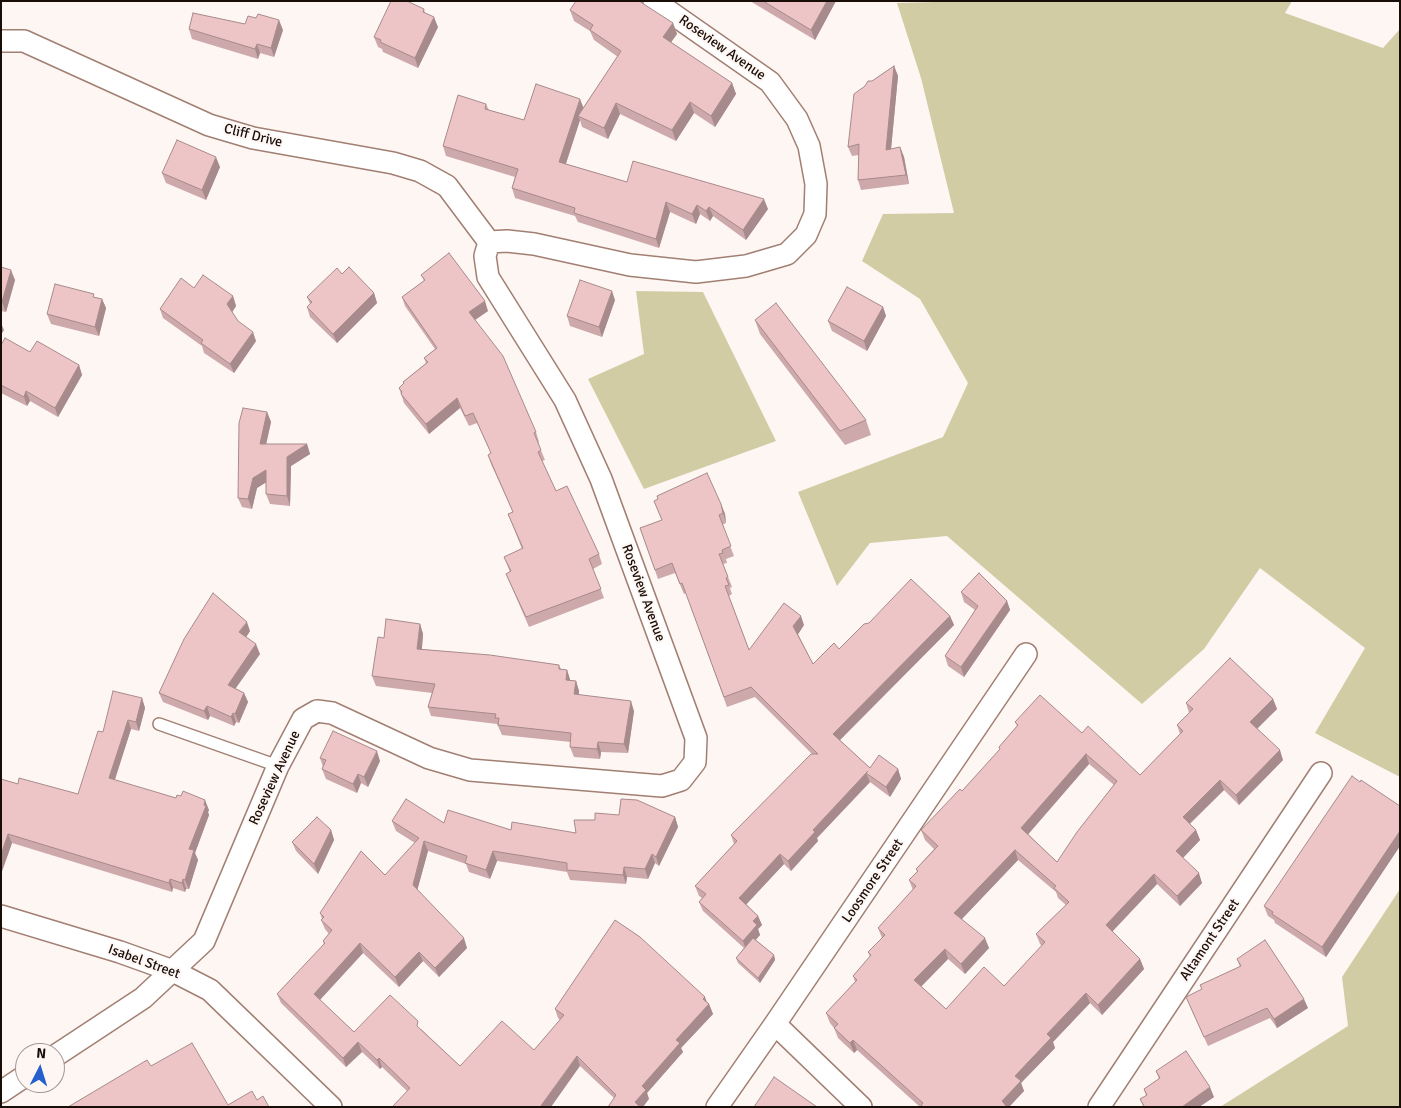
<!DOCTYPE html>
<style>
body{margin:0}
#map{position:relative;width:1401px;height:1108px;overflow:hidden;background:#fef6f3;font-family:Signika,sans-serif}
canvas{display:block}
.frame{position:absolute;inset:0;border:2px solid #190d08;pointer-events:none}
.north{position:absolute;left:15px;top:1043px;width:50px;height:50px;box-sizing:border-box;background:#fef6f3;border:1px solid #a29995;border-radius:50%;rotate:5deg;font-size:14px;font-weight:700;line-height:20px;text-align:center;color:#190d08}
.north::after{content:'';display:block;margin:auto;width:18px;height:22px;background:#2660cd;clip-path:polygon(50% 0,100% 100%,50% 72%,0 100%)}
</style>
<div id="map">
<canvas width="1401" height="1108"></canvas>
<div class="frame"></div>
<div class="north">N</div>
</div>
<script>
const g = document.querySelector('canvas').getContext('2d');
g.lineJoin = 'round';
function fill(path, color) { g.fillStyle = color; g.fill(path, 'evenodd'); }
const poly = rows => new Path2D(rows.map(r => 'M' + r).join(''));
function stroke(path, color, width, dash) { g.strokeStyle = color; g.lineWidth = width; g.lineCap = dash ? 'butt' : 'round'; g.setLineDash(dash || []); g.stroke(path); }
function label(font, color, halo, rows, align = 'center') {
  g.font = font + ' Signika,sans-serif'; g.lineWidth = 4; g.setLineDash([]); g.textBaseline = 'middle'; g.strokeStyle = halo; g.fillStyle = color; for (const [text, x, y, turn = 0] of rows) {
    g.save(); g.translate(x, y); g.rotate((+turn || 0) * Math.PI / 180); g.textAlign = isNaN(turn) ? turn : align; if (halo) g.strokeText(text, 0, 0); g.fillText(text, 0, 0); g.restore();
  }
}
const green = poly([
 [975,1,1292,1,1285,13,1383,48,1400,29,1400,777,1315,733,1365,648,1260,568,1204,649,1142,704,947,536,870,543,837,586,798,492,943,437,968,383,920,299,862,261,883,214,954,213,921,78,897,3],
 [636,291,703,292,776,441,644,489,588,379,644,354],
 [1400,889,1400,1107,1220,1107,1348,1026,1342,977]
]);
const lane = poly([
 [159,724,278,766]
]);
const street = poly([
 [1,41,24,41,209,125,253,138,393,163,420,171,447,186,489,242],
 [1,916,120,952,173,971,210,990,331,1107],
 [775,1024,861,1107],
 [55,1056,143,998,204,941,278,766,303,719,317,711,332,713,429,758,470,770,662,786,681,780,695,762,696,738,601,479,565,400,488,277,485,256,489,242,507,241,534,244,630,265,696,272,746,266,787,254,806,235,815,214,816,184,809,146,797,119,770,82,654,1],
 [1,1092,25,1076],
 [717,1107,775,1024,1026,654],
 [1099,1107,1321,773]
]);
const wall = poly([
 [750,1,836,1,815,40],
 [424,9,425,13,438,27,418,68,383,52,382,49,378,47,374,37],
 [570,10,673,23,677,34,671,42,732,83,736,94,715,127,694,113,676,141,620,114,608,139,582,127,580,120,566,164,627,182,768,209,746,240,713,216,710,221,700,214,696,224,670,212,659,248,578,222,575,216,515,198,512,188,515,177,446,156,443,146,486,104,489,110,524,120,583,108,618,57,594,40,590,31,574,21],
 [245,24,283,30,274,57,260,53,258,59,192,39,189,29],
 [894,66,898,76,891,149,900,147,904,157,909,184,861,190,858,180,859,155,852,156,848,147,865,86],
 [220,167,206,200,166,183,162,173],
 [1,267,15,280,6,312,1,311],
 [342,274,374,293,377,303,337,343,310,317,307,307,310,304,307,297],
 [421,275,488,311,475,320,536,432,539,442,538,443,545,460,542,461,556,491,599,554,602,564,593,569,604,598,529,627,506,574,510,572,504,557,522,549,508,514,513,512,491,464,488,455,491,453,477,423,469,426,460,408,429,434,404,403,399,388,404,384,403,382,426,363,424,358,435,349,405,306,402,297,424,281],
 [194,288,233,296,236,306,232,312,238,321,256,341,234,373,204,353,202,346,163,318,160,309],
 [95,297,102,299,106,308,99,336,51,324,47,314],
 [615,300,602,337,570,326,567,316],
 [883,307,886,316,867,351,832,331,828,321],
 [755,320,866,420,871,435,845,445,760,334],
 [1,345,30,352,79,365,82,375,58,417,30,401,27,406,1,393],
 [267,412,271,422,266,444,307,444,310,454,291,466,290,506,270,504,266,494,266,482,257,488,252,509,242,507,238,498],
 [654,501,721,504,725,514,726,523,722,525,734,556,726,559,727,563,723,564,732,587,730,588,732,594,729,596,749,650,804,625,798,634,813,664,839,649,950,616,954,625,840,740,870,768,898,769,901,779,890,797,870,782,817,838,818,841,791,871,784,864,746,904,758,916,762,925,758,929,760,935,756,940,774,955,775,960,760,983,738,963,736,958,744,948,703,911,699,902,702,898,699,896,695,886,734,844,731,835,812,754,755,697,727,707,686,593,684,594,675,573,658,579,640,528,662,520],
 [961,592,1007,601,1010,610,964,677,948,666,945,656,975,610,964,602],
 [420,624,423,634,422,649,559,665,561,669,567,670,570,680,576,681,579,691,579,695,634,711,628,753,601,752,600,759,574,757,570,747,571,742,502,735,497,724,431,716,428,707,432,693,376,686,372,676,384,638],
 [250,631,246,637,260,654,235,688,244,693,248,702,239,723,236,722,234,726,210,716,208,720,163,702,159,693],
 [142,698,145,708,139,731,131,729,115,780,209,810,208,812,209,815,195,853,198,860,189,889,186,889,185,892,173,888,172,892,12,843,1,874,1,779,18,784,78,794,103,732],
 [1273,699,1277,709,1257,728,1283,760,1239,805,1224,790,1190,824,1196,830,1200,840,1183,858,1202,883,1180,906,1157,884,1112,932,1140,959,1144,969,1102,1015,1090,1003,1053,1042,1055,1048,1021,1083,1024,1091,1009,1107,920,1107,857,1050,854,1053,838,1038,834,1028,830,1023,826,1013,855,982,853,976,870,957,868,952,882,938,878,928,913,890,909,880,917,872,916,869,934,849,925,840,921,830,962,791,1000,750,999,747,1017,726,1015,722,1082,733,1140,775,1180,734,1177,725,1189,713,1186,703],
 [1089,764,1114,785,1057,862,1028,834],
 [1018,860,1056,892,1058,898,1066,905,1036,934,1040,944,1042,946,1004,986,946,1009,921,986,948,959,965,974,989,948,962,919],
 [320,758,380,761,368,787,361,783,357,793,326,779,322,769,323,767],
 [1400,806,1400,846,1326,957,1275,923,1274,920,1268,916,1264,906],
 [619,815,675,817,678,827,659,866,655,863,648,879,627,877,626,884,570,880,567,872,497,861,490,879,469,872,466,864,428,851,417,890,467,948,439,977,423,961,399,987,363,953,320,1000,354,1032,421,1029,460,1066,534,1050,560,1020,558,1018,555,1009,707,1002,709,1004,713,1014,681,1048,683,1052,647,1093,649,1099,614,1098,580,1066,407,1091,382,1067,380,1069,362,1052,346,1067,281,1003,277,994,324,945,323,941,329,934,325,929,321,920,322,919,320,913,385,875,415,843,396,831,392,821,444,823,511,830,576,833,595,820],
 [331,830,334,840,318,874,296,851,292,842],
 [1237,959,1308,1008,1277,1028,1270,1018,1208,1046,1186,997,1202,990,1200,985,1240,967],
 [1156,1071,1214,1097,1199,1107,1142,1107,1143,1106,1140,1099,1146,1096,1144,1089,1159,1079]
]);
const shadedWall = poly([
 [827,1,836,1,815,40,811,30],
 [434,17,438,27,418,68,415,58],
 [279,20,283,30,274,57,271,48],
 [673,23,677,34,667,48,663,37],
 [257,44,260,53,258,59,255,49],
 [894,66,898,76,890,160,886,150],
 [732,83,736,94,715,127,711,116],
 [580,99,584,109,578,116,580,120,563,172,559,162],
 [690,102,694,113,676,141,672,130],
 [616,103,620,114,608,139,604,128],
 [900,147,904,157,909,184,906,175],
 [216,157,220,167,206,200,202,190],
 [764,199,768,209,746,240,743,230],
 [666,202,670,212,659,248,656,239],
 [697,205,700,214,696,224,692,214],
 [709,207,713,216,710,221,706,211],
 [11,270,15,280,6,312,2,302],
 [612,291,615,300,602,337,599,327],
 [374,293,377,303,337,343,333,334],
 [233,296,236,306,231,314,227,304],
 [102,299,106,308,99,336,95,327],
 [485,301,488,311,472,322,469,312],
 [883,307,886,316,867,351,864,341],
 [1,323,4,330,1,335],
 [253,332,256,341,234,373,230,364],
 [79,365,82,375,58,417,55,408],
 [26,391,30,401,27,406,24,397],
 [457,398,460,408,429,434,426,424],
 [267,412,271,422,264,454,260,444],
 [307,444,310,454,291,466,290,506,287,496,287,457],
 [266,470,270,480,257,488,252,509,248,499,253,478],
 [721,504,725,514,726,523,723,513],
 [1007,601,1010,610,964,677,961,667],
 [801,616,804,625,797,636,793,626],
 [950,616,954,625,837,743,833,734],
 [247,622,250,631,243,642,239,632],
 [420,624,423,634,421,659,417,649],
 [256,644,260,654,231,695,228,685],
 [567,670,570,679,569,689,566,680],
 [576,681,579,691,578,704,574,694],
 [244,693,248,702,239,723,235,714],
 [142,698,145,708,139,731,136,722],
 [1273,699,1277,709,1254,732,1250,722],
 [631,701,634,711,628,753,624,744],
 [207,706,210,716,208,720,204,711],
 [233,713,236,722,234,726,231,717],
 [128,720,131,729,112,788,109,778],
 [598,742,601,752,600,759,597,749],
 [1280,750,1283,760,1239,805,1236,795],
 [377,751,380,761,368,787,364,777],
 [1086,754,1089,764,1025,838,1021,828],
 [898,769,901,779,890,797,886,787],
 [866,773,870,782,817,838,818,841,791,871,788,861,813,830],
 [358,774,361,783,357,793,353,784],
 [1220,780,1224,790,1186,827,1183,817],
 [205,800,209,810,208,812,209,815,195,853,198,860,189,889,185,880,189,849],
 [675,817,678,827,659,866,656,857],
 [331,830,334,840,318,874,314,864],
 [1196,830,1200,840,1180,861,1176,851],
 [1400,831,1400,846,1326,957,1322,947],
 [8,834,12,843,1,874,1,855],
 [424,841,428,851,416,895,413,885],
 [1015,850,1018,860,958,923,954,913],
 [493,851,497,861,490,879,486,870],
 [652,854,655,863,648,879,645,869],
 [780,854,784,864,743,908,739,898],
 [624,867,627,877,626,884,623,875],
 [1199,873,1202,883,1180,906,1177,896],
 [1154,874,1157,884,1109,935,1106,925],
 [170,879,173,888,172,892,169,883],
 [183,879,186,889,185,892,182,883],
 [758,916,762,925,758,929,760,935,746,950,743,941,753,921],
 [464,938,467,948,439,977,435,968],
 [985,938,989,948,965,974,961,964],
 [360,943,363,953,317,1003,314,994],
 [945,949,948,959,918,990,914,980],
 [419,952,423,961,399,987,395,977],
 [774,955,775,960,760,983,758,978],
 [1140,959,1144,969,1102,1015,1098,1005],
 [1086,993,1090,1003,1053,1042,1055,1048,1021,1083,1024,1091,1009,1107,1004,1107,1002,1101,1015,1076,1047,1034],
 [705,997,708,1005,709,1004,713,1014,681,1048,683,1052,647,1093,649,1099,643,1107,637,1107,635,1102,642,1086,676,1040],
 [1304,999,1308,1008,1277,1028,1274,1019],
 [853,1040,857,1050,854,1053,850,1043],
 [358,1042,362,1052,346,1067,343,1058],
 [577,1056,580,1066,551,1107,540,1107],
 [379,1058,382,1067,380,1069,377,1060],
 [1210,1087,1214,1097,1199,1107,1182,1107]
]);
const building = poly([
 [391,1,407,1,424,9,423,12,434,17,415,58,380,42,381,40,374,37,391,1],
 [576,1,639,1,673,23,663,37,732,83,711,116,690,102,672,130,616,103,604,128,578,116,621,51,590,30,593,25,570,10,576,1],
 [763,1,827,1,811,30,763,1],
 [193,13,245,24,248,16,256,18,258,14,279,20,271,48,257,44,255,49,189,29,193,13],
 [894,66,886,150,900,147,906,175,858,180,859,144,848,147,854,94,865,86,868,81,872,81,894,66],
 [536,84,580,99,559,162,627,182,633,161,764,199,743,230,709,207,706,211,697,205,692,214,666,202,656,239,574,213,575,208,512,188,518,169,443,146,458,95,486,104,485,109,524,120,536,84],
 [177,140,216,157,202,190,162,173,177,140],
 [449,253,485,301,469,312,503,356,536,432,534,433,541,450,538,452,556,491,567,486,599,554,589,559,601,589,526,617,506,574,511,571,504,557,523,548,508,514,513,512,488,455,491,453,473,413,465,416,457,398,426,424,401,394,402,392,399,388,404,383,403,382,428,362,424,358,437,348,402,297,425,280,421,275,449,253],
 [1,267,11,270,2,302,1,302,1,267],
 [349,267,374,293,333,334,307,307,312,302,307,297,337,268,342,274,349,267],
 [203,275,233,296,227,304,238,321,253,332,230,364,201,343,203,340,160,309,181,278,194,288,203,275],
 [580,280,612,291,599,327,567,316,580,280],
 [55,284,94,294,93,297,102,299,95,327,47,314,55,284],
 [847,287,883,307,864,341,828,321,847,287],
 [776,303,866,420,840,431,755,320,776,303],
 [5,338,30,352,37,341,79,365,55,408,26,391,24,397,1,385,1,345,5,338],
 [243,408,267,412,260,444,307,444,287,457,287,496,266,494,266,470,253,478,248,499,238,498,239,423,243,408],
 [707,473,721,504,723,513,719,515,731,546,722,550,723,553,719,554,728,577,726,578,729,585,725,586,749,650,784,603,801,616,793,626,813,664,834,643,839,649,864,624,869,623,911,579,950,616,833,734,870,768,879,755,898,769,886,787,866,773,868,771,813,830,815,832,788,861,780,854,739,898,758,916,753,921,757,925,743,941,699,902,706,894,695,886,737,841,731,835,811,754,818,754,751,687,724,697,682,583,680,584,672,563,655,570,640,528,662,520,654,501,658,499,657,496,707,473],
 [979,573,1007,601,961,667,945,656,978,606,961,592,979,573],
 [213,593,247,622,239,632,256,644,228,685,244,693,235,714,233,713,231,717,207,706,204,711,159,693,184,639,213,593],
 [386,619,420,624,417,649,490,655,559,665,559,669,567,670,566,680,576,681,574,694,631,701,624,744,598,742,597,749,570,747,571,733,498,725,499,718,495,718,496,714,428,707,435,684,372,676,378,637,384,638,386,619],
 [1230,658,1273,699,1250,722,1280,750,1236,795,1220,780,1183,817,1196,830,1176,851,1199,873,1177,896,1154,874,1106,925,1140,959,1098,1005,1086,993,1047,1034,1051,1038,1015,1076,1021,1081,1002,1101,1007,1107,922,1107,921,1106,923,1103,853,1040,850,1043,834,1028,838,1024,826,1013,857,980,853,976,871,955,868,952,885,935,878,928,916,886,909,880,918,871,916,869,938,846,921,830,960,789,962,791,1000,749,999,747,1018,725,1015,722,1040,695,1082,733,1088,726,1140,775,1183,731,1177,725,1193,709,1186,703,1230,658],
 [1086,754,1117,781,1077,832,1057,862,1021,828,1086,754],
 [1015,850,1056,886,1054,888,1069,902,1036,934,1045,942,1004,986,984,967,946,1009,914,980,945,949,961,964,985,938,954,913,1015,850],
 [113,691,142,698,136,722,128,720,109,778,176,798,177,795,181,796,183,791,205,800,204,805,206,806,189,849,194,850,185,880,183,879,182,883,170,879,169,883,8,834,1,855,1,779,18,784,19,778,78,794,98,731,103,732,113,691],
 [333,731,377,751,364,777,358,774,353,784,322,769,326,760,320,758,333,731],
 [1352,776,1360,782,1361,780,1400,806,1400,831,1322,947,1272,914,1273,912,1264,906,1352,776],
 [406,799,444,823,448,810,511,830,512,822,576,833,574,820,595,820,595,813,619,815,621,799,637,800,675,817,656,857,652,854,645,869,624,867,623,875,567,870,567,863,493,851,486,870,465,863,467,856,424,841,413,885,464,938,435,968,419,952,395,977,360,943,314,994,354,1032,390,995,418,1021,417,1026,460,1066,502,1021,534,1050,564,1015,555,1009,615,920,640,937,705,997,703,999,709,1004,676,1040,680,1043,642,1086,646,1090,635,1102,640,1107,608,1107,616,1095,577,1056,540,1107,393,1107,393,1106,410,1088,379,1058,377,1060,358,1042,343,1058,277,994,325,943,323,941,332,930,321,920,324,917,320,913,361,851,385,875,419,838,392,821,406,799],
 [317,817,331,830,314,864,292,842,317,817],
 [753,938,774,955,758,978,736,958,753,938],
 [1265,940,1304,999,1274,1019,1267,1008,1204,1037,1186,997,1202,989,1200,985,1241,966,1237,959,1265,940],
 [192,1043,228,1105,252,1091,257,1100,263,1096,269,1107,68,1107,147,1060,151,1066,192,1043],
 [1186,1051,1210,1087,1182,1107,1142,1107,1144,1106,1140,1099,1147,1095,1144,1089,1160,1078,1156,1071,1186,1051],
 [774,1077,817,1107,754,1107,774,1077]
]);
const streetNames = [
 ["Roseview Avenue",722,48,35],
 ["Cliff Drive",253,136,14],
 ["Roseview Avenue",643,593,70],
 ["Roseview Avenue",275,778,-65],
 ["Loosmore Street",873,881,-56],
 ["Altamont Street",1210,940,-56],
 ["Isabel Street",144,962,20]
];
fill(green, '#d2cca5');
stroke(lane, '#a17f72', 14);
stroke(street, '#a17f72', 24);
stroke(lane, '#fff', 11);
stroke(street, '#fff', 21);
fill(wall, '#cda9ab');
fill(shadedWall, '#a78a8b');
fill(building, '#eec5c7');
stroke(building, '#a78a8b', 1);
label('14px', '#190d08', '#fef6f3', streetNames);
</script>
